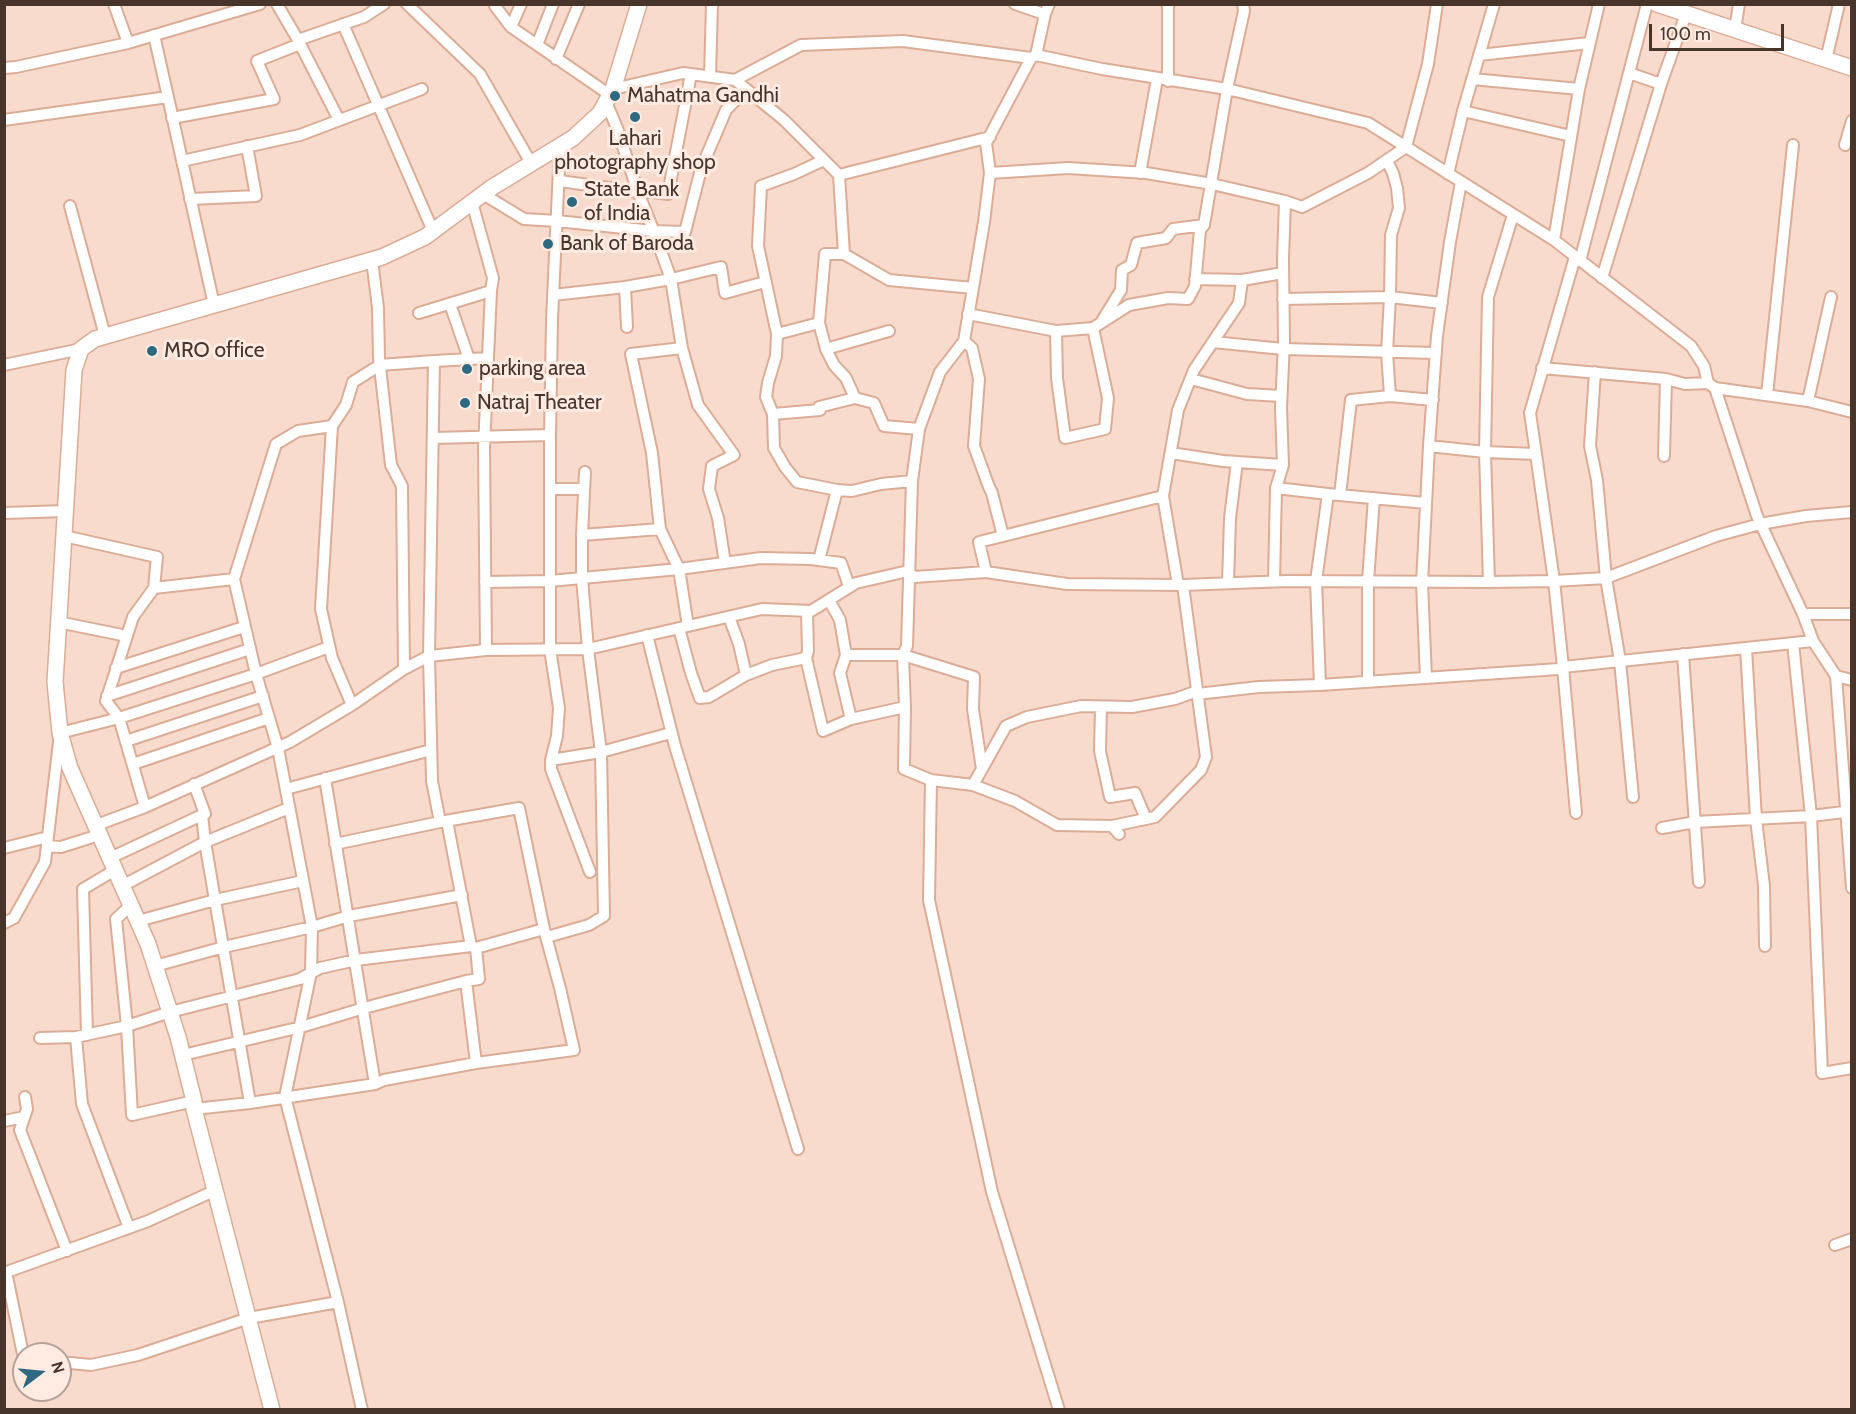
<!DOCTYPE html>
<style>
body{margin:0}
#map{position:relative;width:1856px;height:1414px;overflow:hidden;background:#f9dbcd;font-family:Cabin,sans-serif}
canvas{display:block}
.frame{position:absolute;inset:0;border:6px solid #47342b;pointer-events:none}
.north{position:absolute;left:12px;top:1342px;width:60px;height:60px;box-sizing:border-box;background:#ffebe1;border:2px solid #b5a298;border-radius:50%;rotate:74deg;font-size:16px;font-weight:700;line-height:24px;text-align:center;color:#47342b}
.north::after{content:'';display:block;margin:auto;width:21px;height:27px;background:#2d6980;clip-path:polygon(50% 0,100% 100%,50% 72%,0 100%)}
.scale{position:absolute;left:1649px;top:24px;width:135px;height:27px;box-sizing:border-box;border:3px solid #47342b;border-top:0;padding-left:8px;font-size:18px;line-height:21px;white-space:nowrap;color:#47342b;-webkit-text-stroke:4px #ffebe1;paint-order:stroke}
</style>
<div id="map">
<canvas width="1856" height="1414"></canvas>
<div class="frame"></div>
<div class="north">N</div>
<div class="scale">100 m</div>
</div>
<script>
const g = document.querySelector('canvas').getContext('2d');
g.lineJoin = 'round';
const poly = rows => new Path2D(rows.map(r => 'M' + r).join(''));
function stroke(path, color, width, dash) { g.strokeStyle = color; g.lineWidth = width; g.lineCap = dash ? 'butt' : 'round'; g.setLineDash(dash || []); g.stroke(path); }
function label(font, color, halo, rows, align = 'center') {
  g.font = font + ' Cabin,sans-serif'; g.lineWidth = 6; g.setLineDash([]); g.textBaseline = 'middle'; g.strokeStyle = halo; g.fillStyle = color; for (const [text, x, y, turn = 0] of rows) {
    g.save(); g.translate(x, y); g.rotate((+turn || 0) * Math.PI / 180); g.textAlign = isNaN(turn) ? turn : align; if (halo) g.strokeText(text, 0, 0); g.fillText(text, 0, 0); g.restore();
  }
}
const minor = poly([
 [114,4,128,43],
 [277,4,298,40,364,17,384,4],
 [407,4,480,74,531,163],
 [1015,4,1044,14],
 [495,6,511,27,521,4],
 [343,24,433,231],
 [511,27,610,95],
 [1735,30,1739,4],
 [300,44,339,120],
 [537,45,553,4],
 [1036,55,1102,69,1227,89,1368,123,1554,240,1691,346,1704,366,1708,383,1715,388,1757,516,1803,614],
 [1479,55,1589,43],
 [556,59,579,4],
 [1826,60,1839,4],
 [4,68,16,67,128,43,260,4],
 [1629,73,1647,4],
 [710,77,712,4],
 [1472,79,1579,89],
 [735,80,801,45,903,41,1031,58],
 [1168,81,1168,4],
 [613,89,683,73,735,80,784,120,839,175,844,254,889,280,973,288,964,341,940,372,919,429,912,481,907,646,903,655,905,707,851,719],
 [168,97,214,305],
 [1463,111,1571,136],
 [172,118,274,99,257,61,300,44,298,40],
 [4,120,168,97,154,35],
 [1845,145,1852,121],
 [560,146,552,320,550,435,550,649,559,708,557,736,551,760,551,769,590,872],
 [824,160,794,174,761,186,758,246,777,334,776,356,768,383,766,397,773,414,774,448,785,467,797,482,837,490,852,491,881,484,912,481],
 [182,161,300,135,422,89],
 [990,173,1068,168,1146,173,1212,184,1285,201,1302,207,1368,173,1406,147,1428,64,1437,4],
 [1140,173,1157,79],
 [1448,174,1463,111,1494,4],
 [839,175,990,137],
 [560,181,638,192,617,128,606,102],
 [637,190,668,194,691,74],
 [638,192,654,232,671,279,682,348,698,405,734,455,712,466,709,489,718,518,725,563],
 [483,194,524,219,557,221,653,231,685,232,701,169,726,110,746,89],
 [190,199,256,196,247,146],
 [472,202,493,278,491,291],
 [70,206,105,336],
 [1554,240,1579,89,1599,4],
 [372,260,378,308,379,358,391,465,402,486,404,669],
 [1580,261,1629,73,1661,84],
 [1602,278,1661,84,1686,14],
 [1242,280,1283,273],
 [625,287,627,327],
 [973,288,984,222,990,173,986,143,1031,58,1036,55,1045,14,1049,4],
 [553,295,625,287,671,279,721,267,725,293,765,282],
 [1283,299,1390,297,1391,235,1399,208,1397,188,1393,173,1387,161],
 [450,304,469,359],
 [419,313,491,291,488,358,434,361,429,656,486,650,484,448,488,358],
 [968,314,1056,331,1093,328,1129,305,1168,298,1188,299,1195,286,1200,230,1204,225,1227,89,1244,11,1243,4],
 [1102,321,1121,290,1122,270,1131,265,1137,243,1166,238,1173,229,1204,225],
 [819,323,826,349,834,365,846,378,855,398],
 [1056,331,1057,378,1065,438,1105,429,1108,398,1093,328],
 [777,334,819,323,825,254,844,254],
 [964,341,972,348,979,379,974,446,989,487,992,493,1003,536],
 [1213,342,1283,349,1436,353],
 [826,349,889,331],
 [4,365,81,349],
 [1542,368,1666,379,1685,384,1708,383],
 [1191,379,1247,394,1281,396],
 [1715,388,1808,401,1852,412],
 [1767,395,1793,145],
 [1390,396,1387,352,1390,297,1442,303],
 [1808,401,1831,297],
 [773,414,820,410,819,407,855,398,874,403,884,426,919,429],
 [332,426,346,405,353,382,380,365,434,361],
 [433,438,550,435],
 [1429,446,1485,452,1488,297,1513,215],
 [1171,453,1223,461,1283,465],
 [1536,454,1554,581,1606,578,1597,480,1590,446,1595,372],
 [1664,456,1666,379],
 [1276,488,1328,494,1426,503],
 [550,489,584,489],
 [1340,495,1351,400,1390,396,1433,400],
 [4,513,65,511],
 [660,529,679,569,688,626],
 [582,535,585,472],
 [64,536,157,557,154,588],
 [819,560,837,490],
 [986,572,979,542,1163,496],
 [234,579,276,444,298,431,332,426,321,609,332,658,352,705],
 [1274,581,1276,488,1283,465,1281,408,1284,342,1283,259,1285,201],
 [485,582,550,581,679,569,761,558,811,559,841,563,849,586],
 [1489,582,1485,452,1536,454,1530,413,1575,257],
 [1228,583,1230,518,1237,462],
 [1178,585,1163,496,1178,410,1194,370,1239,303,1242,280,1195,279],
 [729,617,739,644,746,675,772,665,806,658,808,651,807,611],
 [58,622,127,636],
 [679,628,691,673,700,698,709,697,746,675],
 [647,635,675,746,798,1149],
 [1813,641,1836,676,1852,888],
 [1793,643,1811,816,1822,1073,1852,1068],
 [1746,648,1756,819,1764,886,1765,946],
 [486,650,588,649,762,609,811,611,856,583,908,571,914,577,986,572,1067,584,1183,585,1287,581,1489,582,1554,581,1563,667,1813,641,1803,614,1852,614],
 [1683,654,1699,882],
 [846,655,903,655,974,677,973,709,982,769],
 [806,658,823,731,851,719,840,673,846,655,840,620,829,600],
 [116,668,244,627],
 [1836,676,1852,680],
 [1426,678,1422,583,1429,446,1437,336,1450,242,1461,182],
 [1368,682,1368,581,1374,498],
 [1320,685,1316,581,1328,494],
 [1197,694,1259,687,1320,685,1559,669,1563,667,1576,813],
 [107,696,250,649],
 [905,707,904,769,931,780,929,900,992,1192,1059,1410],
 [1101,707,1100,751,1110,797,1135,793,1146,819],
 [126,741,263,696],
 [551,760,601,752,671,733],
 [133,764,269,718],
 [325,778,375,1084],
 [931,780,973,785,1015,801,1057,825,1112,826,1119,834],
 [194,784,205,814,202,815,205,842,250,1103],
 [973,785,1006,726,1027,717,1081,706,1132,707,1175,699,1197,691],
 [286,789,431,750],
 [1633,797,1620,661,1606,578,1716,536,1760,524,1806,516,1852,512],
 [145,807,119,718,106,701,133,617,154,588,234,579,256,674,329,647],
 [447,821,471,946,476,948,544,929],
 [94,826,145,807,290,742,352,705,404,669,429,656,432,781,440,822,519,808,544,929,560,988,574,1050,476,1063,384,1080,375,1084,250,1103,194,1109],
 [1112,826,1155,817,1201,770,1206,757,1183,585],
 [1662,828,1695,822,1811,816,1852,811],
 [335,844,440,822],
 [47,846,61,847,99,835],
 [4,848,48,837],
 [110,858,202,815],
 [122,886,205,842,289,808],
 [131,905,116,919,127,1026,132,1115,194,1101],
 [138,921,215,900,303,881],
 [4,923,14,918,45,862,60,733,119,718,256,674,278,748,312,927,311,972,285,1097,338,1302,249,1318,138,1355,91,1365,60,1362],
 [547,937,589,925,604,916,601,752,588,649,582,578,582,535,660,529,652,453,631,354,682,348],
 [155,966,224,947,312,927,349,916,462,895],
 [87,1035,83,889,115,870],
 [40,1038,76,1037],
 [183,1055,301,1027,364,1008,466,981],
 [476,1063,466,981,479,979,476,948],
 [25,1097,27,1109,20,1130,67,1251],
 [4,1121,24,1117],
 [129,1228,82,1104,76,1037,127,1026,170,1012,300,979,320,968,356,960,471,946],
 [1835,1245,1852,1239],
 [6,1272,24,1359],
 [4,1273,148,1221,216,1190],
 [338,1302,362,1410]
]);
const primary = poly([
 [1657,4,1852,68],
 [272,1410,194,1109,194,1101,178,1037,148,944,70,768,60,733,55,682,74,370,81,349,95,339,382,257,425,237,491,188,573,138,600,113,613,89,639,4]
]);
const markers = [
 [615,96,6,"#2d6980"],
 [635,117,6,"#2d6980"],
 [572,202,6,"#2d6980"],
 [548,244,6,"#2d6980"],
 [152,351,6,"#2d6980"],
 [467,369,6,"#2d6980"],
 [465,403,6,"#2d6980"]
];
const poiNames = [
 ["Mahatma Gandhi",627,96],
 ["Lahari",635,139,"center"],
 ["photography shop",635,163,"center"],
 ["State Bank",584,190],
 ["of India",584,214],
 ["Bank of Baroda",560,244],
 ["MRO office",164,351],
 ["parking area",479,369],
 ["Natraj Theater",477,403]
];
stroke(minor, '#dbac96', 14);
stroke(primary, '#dbac96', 18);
stroke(minor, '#fff', 10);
stroke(primary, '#fff', 15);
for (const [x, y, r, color] of markers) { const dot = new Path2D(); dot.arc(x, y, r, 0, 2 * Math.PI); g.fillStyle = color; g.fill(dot); stroke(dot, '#ffebe1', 2); }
label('21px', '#47342b', '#ffebe1', poiNames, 'left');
</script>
